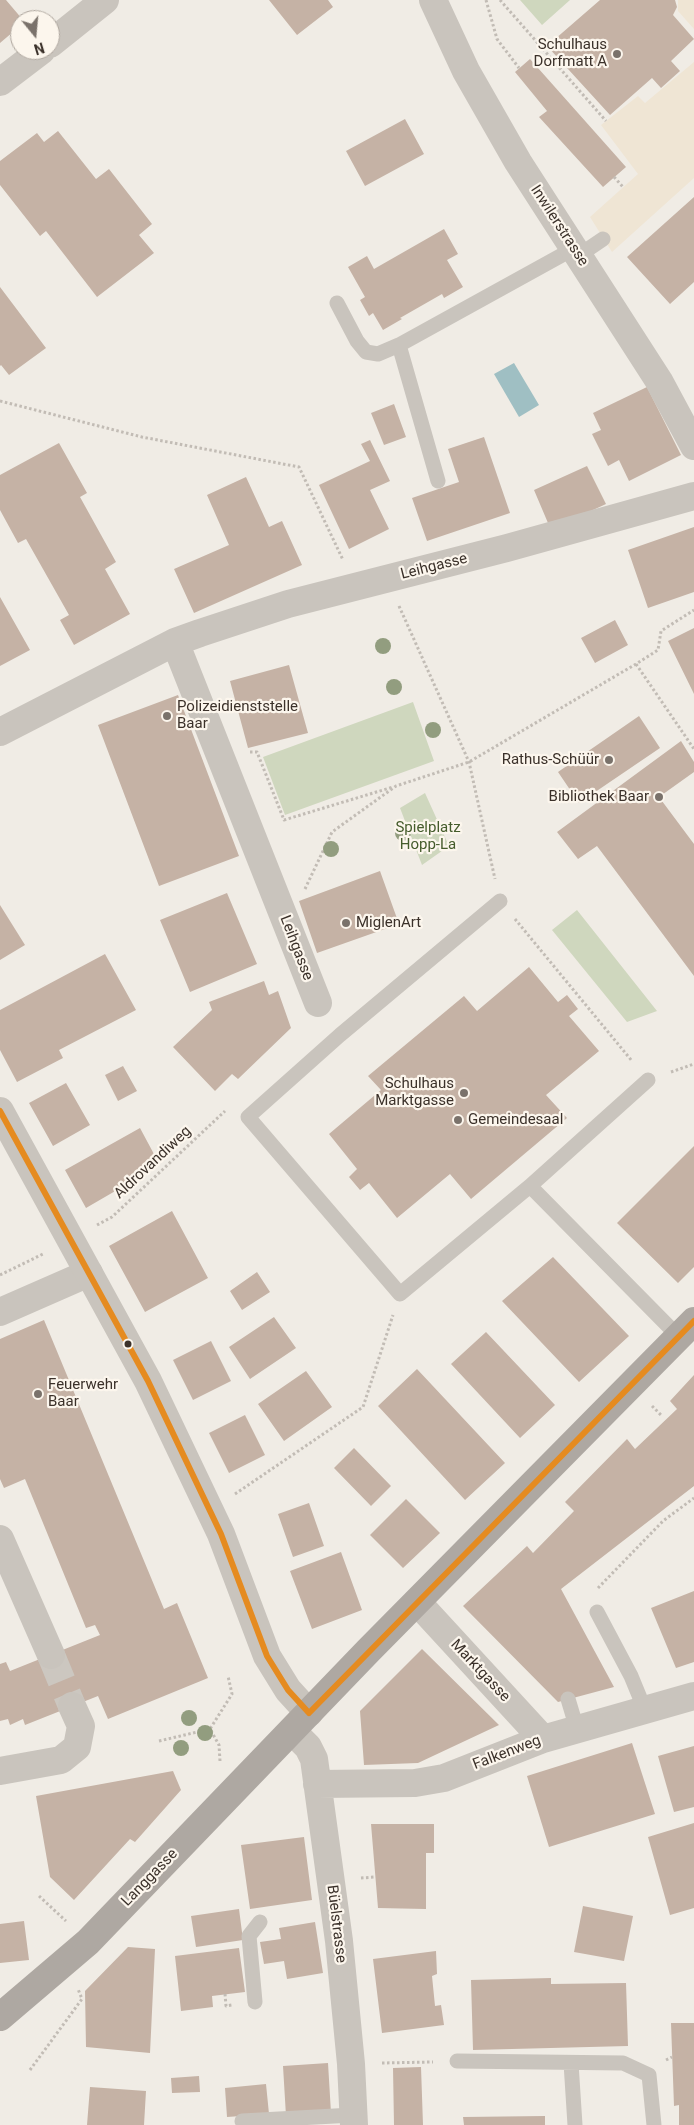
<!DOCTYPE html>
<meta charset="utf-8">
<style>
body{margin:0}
#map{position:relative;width:694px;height:2125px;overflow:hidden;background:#f0ece5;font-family:Roboto,sans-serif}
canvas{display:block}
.north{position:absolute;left:10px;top:10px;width:50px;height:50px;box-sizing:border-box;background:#fcf6ed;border:1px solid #afa79f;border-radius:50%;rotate:163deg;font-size:14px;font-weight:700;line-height:20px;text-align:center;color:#3b312a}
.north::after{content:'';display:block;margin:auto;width:18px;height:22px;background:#7a726b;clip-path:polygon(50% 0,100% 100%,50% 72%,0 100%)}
</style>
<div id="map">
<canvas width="694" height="2125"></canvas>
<div class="north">N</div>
</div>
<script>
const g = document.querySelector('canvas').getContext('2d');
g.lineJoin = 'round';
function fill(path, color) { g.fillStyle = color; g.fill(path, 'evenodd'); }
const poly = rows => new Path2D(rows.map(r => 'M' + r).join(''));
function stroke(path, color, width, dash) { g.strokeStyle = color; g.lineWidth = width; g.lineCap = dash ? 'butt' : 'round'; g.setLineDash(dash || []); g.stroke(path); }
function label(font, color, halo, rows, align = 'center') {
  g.font = font + ' Roboto,sans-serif'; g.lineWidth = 4.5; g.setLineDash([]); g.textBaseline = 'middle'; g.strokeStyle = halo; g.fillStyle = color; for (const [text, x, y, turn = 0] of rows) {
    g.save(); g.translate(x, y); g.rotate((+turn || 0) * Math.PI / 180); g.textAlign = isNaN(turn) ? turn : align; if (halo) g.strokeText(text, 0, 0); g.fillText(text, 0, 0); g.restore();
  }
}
const green = poly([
 [520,0,570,0,542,25],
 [413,702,434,761,285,815,263,757],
 [425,793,449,846,422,865,400,808],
 [577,910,657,1011,627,1022,552,930]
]);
const plaza = poly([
 [678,0,694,0,694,29,678,11],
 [694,62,694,178,612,252,590,217,638,174,601,125,638,96,645,103]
]);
const water = poly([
 [514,363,539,405,519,417,494,374]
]);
const building = poly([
 [0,0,6,0,23,20,20,20,20,26,0,43],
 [269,0,328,0,333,7,297,35],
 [600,0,675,0,677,7,673,15,694,39,671,61,680,71,661,88,652,78,610,115,547,46],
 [530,59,626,167,603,187,539,117,547,111,515,72],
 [405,119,424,154,365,186,346,151],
 [58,131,96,179,109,169,152,224,139,235,154,253,97,297,46,231,40,236,0,185,0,161,37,133,44,142],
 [694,197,694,282,670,304,627,257],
 [444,229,458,254,447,260,463,287,444,298,442,294,400,318,402,319,383,330,373,313,369,316,360,300,365,297,348,267,367,256,374,269],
 [0,287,46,348,9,375,1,365,0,366],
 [647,387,681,455,629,481,619,460,608,466,592,434,601,430,593,413],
 [394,404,406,437,384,445,371,413],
 [484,437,510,513,427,541,412,498,459,482,448,449],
 [370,440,390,481,370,490,389,529,349,549,319,485,370,461,361,444],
 [59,443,87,493,80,497,116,562,105,569,130,614,74,645,60,620,69,615,26,539,18,543,0,510,0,475],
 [587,466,606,504,578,517,548,523,534,490],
 [246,477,269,527,282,521,302,565,194,613,174,569,229,545,207,495],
 [694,527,694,592,648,608,628,550],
 [0,597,30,650,0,666],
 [615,620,628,645,595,663,581,638],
 [694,628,694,694,668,641],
 [289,665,308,733,248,748,230,681],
 [178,695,239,856,159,886,98,725],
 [639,716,660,748,579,803,558,772],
 [681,741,694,762,694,772,659,797,694,844,694,976,597,846,578,859,557,832],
 [380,871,399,924,317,953,299,901],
 [227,893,257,964,190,992,160,920],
 [0,905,25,945,0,960],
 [105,954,136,1010,59,1050,63,1058,17,1082,0,1050,0,1010],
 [529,967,558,1002,567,995,578,1009,569,1016,599,1051,546,1095,567,1118,471,1199,450,1174,397,1218,369,1183,360,1190,349,1177,357,1169,329,1134,381,1090,368,1076,464,996,477,1011],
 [264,981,269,995,278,991,291,1028,238,1079,232,1074,215,1091,173,1047,212,1010,209,1002],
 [123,1066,137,1091,118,1101,105,1075],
 [66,1083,90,1125,53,1146,29,1103],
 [140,1128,155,1156,117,1190,86,1208,65,1170],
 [694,1146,694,1267,678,1283,617,1223],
 [172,1211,208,1278,145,1312,109,1246],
 [553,1257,629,1336,579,1382,502,1301],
 [257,1272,270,1292,242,1310,230,1291],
 [274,1317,296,1348,250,1379,229,1347],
 [44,1320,164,1609,177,1603,208,1678,108,1719,98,1696,25,1725,23,1719,10,1725,8,1719,0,1721,0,1664,6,1662,10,1671,100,1635,95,1625,86,1628,25,1479,4,1488,0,1479,0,1339],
 [486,1332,555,1405,520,1438,451,1364],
 [211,1341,231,1381,193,1400,173,1360],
 [417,1369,505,1463,465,1500,378,1406],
 [306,1371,332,1407,284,1441,258,1404],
 [694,1375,694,1486,561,1589,614,1687,558,1702,463,1606,527,1546,533,1553,574,1511,565,1502,627,1439,635,1449,677,1409,670,1401],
 [245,1415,265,1455,229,1473,209,1433],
 [354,1448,391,1486,371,1506,334,1468],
 [406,1499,440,1533,403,1568,370,1535],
 [309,1503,324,1546,293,1557,278,1514],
 [341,1552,362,1610,312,1629,290,1571],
 [694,1591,694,1662,676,1668,651,1608],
 [422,1649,499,1725,418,1763,364,1765,360,1711],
 [632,1743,655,1814,549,1847,527,1776],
 [694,1746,694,1807,674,1812,658,1756],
 [173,1771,181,1790,135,1842,130,1839,74,1900,50,1877,36,1796],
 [694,1823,694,1908,670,1915,648,1837],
 [371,1824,434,1824,434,1853,426,1853,426,1909,378,1908],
 [304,1837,312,1900,250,1909,241,1845],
 [583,1906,633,1916,624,1961,574,1952],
 [239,1909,243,1940,196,1947,191,1916],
 [24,1921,29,1960,0,1963,0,1924],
 [315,1922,323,1973,287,1979,284,1961,264,1964,260,1942,281,1939,279,1928],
 [128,1947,155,1949,150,2053,86,2047,85,1991],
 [239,1948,245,1992,212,1996,213,2007,181,2011,175,1956],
 [436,1951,437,1974,432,1976,435,2006,441,2005,444,2025,382,2033,373,1959],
 [551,1978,551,1984,626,1983,628,2046,473,2050,471,1980],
 [671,2023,694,2023,694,2125,679,2125,679,2105,674,2106],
 [328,2063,331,2113,286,2116,283,2066],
 [421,2067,423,2125,394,2125,393,2068],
 [199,2076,200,2092,172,2093,171,2078],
 [266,2084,269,2114,227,2117,225,2088],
 [90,2087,146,2091,144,2125,87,2125],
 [545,2116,545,2125,464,2125,463,2117]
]);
const minorTunnel = poly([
 [51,1655,72,1706]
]);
const path = poly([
 [486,0,497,39,519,68],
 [500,0,606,121],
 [614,177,623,187],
 [0,401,142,437,299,467,343,560],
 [399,606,469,762,495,879],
 [636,664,694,749],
 [250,752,257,752,284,820,393,787],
 [305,889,332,832,396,786,469,762,636,664,658,650,661,631,694,610],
 [515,919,632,1061],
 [671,1072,694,1064],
 [97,1225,112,1217,225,1111],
 [0,1275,43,1254],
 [652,1406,662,1416],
 [235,1494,363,1407,393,1315],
 [598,1588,663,1521,694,1498],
 [159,1741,210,1729],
 [220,1761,219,1745,210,1729,232,1694,228,1676],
 [361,1878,375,1877],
 [39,1896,66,1921],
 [225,1994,226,2006,232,2005],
 [666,2060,672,2057],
 [382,2063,433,2062],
 [30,2070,82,1999,78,1989]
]);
const service = poly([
 [578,256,603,239],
 [337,303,357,341,366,352,378,354,399,345],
 [438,481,399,345,573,249],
 [500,901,340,1035,248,1117,400,1294,530,1186,679,1337],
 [530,1186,648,1080],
 [597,1612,631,1676,645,1710],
 [568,1699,577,1729],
 [255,2002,249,1936,260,1922],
 [457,2061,623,2063,649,2075,654,2125],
 [571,2063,575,2125],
 [242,2121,353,2115]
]);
const minor = poly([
 [433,0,466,71,518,162,659,381,694,446],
 [50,44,105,0],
 [0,82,42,50],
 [175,642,318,1003],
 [0,732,175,642,200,633,288,604,507,548,694,496],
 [0,1312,89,1273],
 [0,1539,51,1655],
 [417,1602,543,1739],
 [292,1731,308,1747,314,1759,339,1941,351,2064,354,2125],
 [0,1771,61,1760,77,1747,81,1726,72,1706],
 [317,1784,415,1783,444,1778,543,1739,694,1696]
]);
const tertiary = poly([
 [0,1111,148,1381,221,1534,267,1656,288,1690,309,1713]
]);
const primary = poly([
 [0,2017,88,1942,368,1651,694,1321]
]);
const bus1 = poly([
 [0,1111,148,1381,221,1534,267,1656,288,1690,309,1713],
 [309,1713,694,1321]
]);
const trees = [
 [383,646],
 [394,687],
 [433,730],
 [403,833],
 [331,849],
 [189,1718],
 [205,1733],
 [181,1748]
];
const markers = [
 [617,54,5,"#7a726b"],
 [167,716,5,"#7a726b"],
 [609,760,5,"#7a726b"],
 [659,797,5,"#7a726b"],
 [346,923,5,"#7a726b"],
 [464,1093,5,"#7a726b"],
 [458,1120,5,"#7a726b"],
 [128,1344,4.5,"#3b312a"],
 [38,1394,5,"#7a726b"]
];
const poiNames = [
 ["Schulhaus",607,45],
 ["Dorfmatt A",607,62],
 ["Polizeidienststelle",177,707,"left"],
 ["Baar",177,724,"left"],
 ["Rathus-Schüür",599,760],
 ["Bibliothek Baar",649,797],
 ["MiglenArt",356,923,"left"],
 ["Schulhaus",454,1084],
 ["Marktgasse",454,1101],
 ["Gemeindesaal",468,1120,"left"],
 ["Feuerwehr",48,1385,"left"],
 ["Baar",48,1402,"left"]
];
const streetNames = [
 ["Inwilerstrasse",559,226,57],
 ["Leihgasse",434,567,-14],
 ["Leihgasse",296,948,69],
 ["Aldrovandiweg",153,1163,-43],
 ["Marktgasse",480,1671,47],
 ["Falkenweg",507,1753,-21],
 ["Langgasse",150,1878,-46],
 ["Büelstrasse",336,1924,83]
];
const parkNames = [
 ["Spielplatz",428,828],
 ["Hopp-La",428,845]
];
fill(green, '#cfd7be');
fill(plaza, '#efe5d4');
fill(water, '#9fbfc3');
fill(building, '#c5b2a5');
stroke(minorTunnel, '#ccc7c0', 28, [28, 14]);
stroke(path, '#c2bcb5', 3, [2.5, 2.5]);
stroke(service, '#c9c4bd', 15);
stroke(minor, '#c9c4bd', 28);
stroke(tertiary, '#c9c4bd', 28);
stroke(primary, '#aea8a2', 28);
stroke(bus1, '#e58b20', 6);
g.fillStyle = '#929d7f';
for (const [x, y] of trees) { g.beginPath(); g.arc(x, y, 8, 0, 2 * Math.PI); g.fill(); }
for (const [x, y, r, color] of markers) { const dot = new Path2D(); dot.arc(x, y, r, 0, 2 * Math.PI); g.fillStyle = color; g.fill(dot); stroke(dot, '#fcf6ed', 2); }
label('15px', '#3b312a', '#fcf6ed', poiNames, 'right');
label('15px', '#3b312a', '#fcf6ed', streetNames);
label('15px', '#455c2c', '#fcf6ed', parkNames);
</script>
